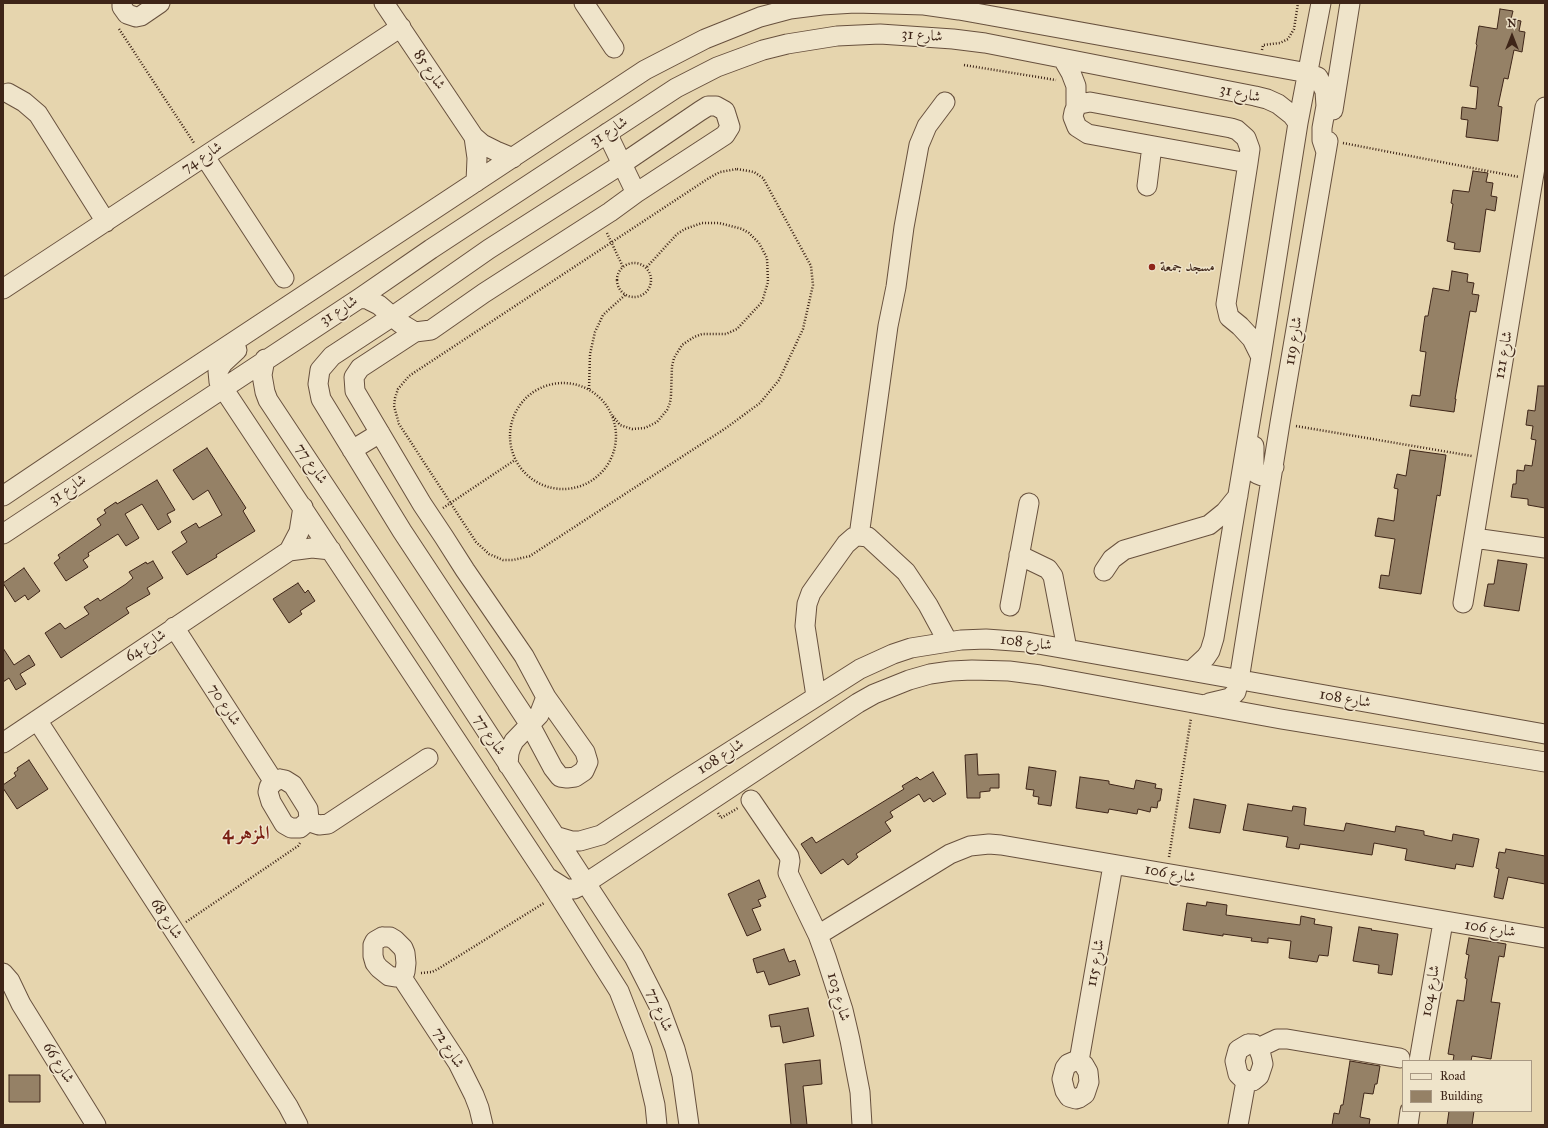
<!DOCTYPE html>
<meta charset="utf-8">
<style>
body{margin:0}
#map{position:relative;width:1548px;height:1128px;overflow:hidden;background:#e6d5ae;font-family:"IM FELL Great Primer",serif}
canvas{display:block}
.frame{position:absolute;inset:0;border:4px solid #3e2518;pointer-events:none}
.legend{position:absolute;left:1402px;top:1060px;width:130px;height:52px;box-sizing:border-box;background:#efe4ca;border:1px solid #a89883;margin:0;padding:5px 7px;list-style:none;font-size:12px;color:#3e2518}
.legend li{display:flex;align-items:center;gap:8px;height:20px}
.legend b{width:20px;border:1px solid #a89883}
.north{position:absolute;left:1492px;top:16px;width:40px;height:40px;-webkit-text-stroke:3px #efe4ca;paint-order:stroke;rotate:0deg;font-size:11px;font-weight:700;line-height:16px;text-align:center;color:#3e2518}
.north::after{content:'';display:block;margin:auto;width:14px;height:18px;background:#3e2518;clip-path:polygon(50% 0,100% 100%,50% 72%,0 100%)}
</style>
<div id="map">
<canvas width="1548" height="1128"></canvas>
<div class="frame"></div>
<ul class="legend">
<li><b style="height:5px;background:#efe4ca"></b>Road</li>
<li><b style="height:11px;background:#958166"></b>Building</li>
</ul>
<div class="north">N</div>
</div>
<script>
const g = document.querySelector('canvas').getContext('2d');
g.lineJoin = 'round';
function fill(path, color) { g.fillStyle = color; g.fill(path, 'evenodd'); }
const poly = rows => new Path2D(rows.map(r => 'M' + r).join(''));
function stroke(path, color, width, dash) { g.strokeStyle = color; g.lineWidth = width; g.lineCap = dash ? 'butt' : 'round'; g.setLineDash(dash || []); g.stroke(path); }
function label(font, color, halo, rows, align = 'center') {
  g.font = font + ' "IM FELL Great Primer",Amiri,serif'; g.lineWidth = 3; g.setLineDash([]); g.textBaseline = 'middle'; g.strokeStyle = halo; g.fillStyle = color; for (const [text, x, y, turn = 0] of rows) {
    g.save(); g.translate(x, y); g.rotate((+turn || 0) * Math.PI / 180); g.textAlign = isNaN(turn) ? turn : align; if (halo) g.strokeText(text, 0, 0); g.fillText(text, 0, 0); g.restore();
  }
}
const building = poly([
 [1500,9,1513,11,1511,19,1521,21,1519,31,1525,32,1522,52,1514,50,1508,79,1504,78,1498,106,1502,107,1498,141,1466,137,1468,120,1461,119,1462,107,1476,109,1478,87,1470,86,1477,45,1476,44,1479,26,1497,29,1500,9],
 [1473,171,1488,173,1486,182,1493,183,1491,196,1497,197,1495,211,1486,209,1480,252,1454,249,1455,243,1447,241,1453,204,1451,203,1453,190,1469,192,1473,171],
 [1452,271,1468,274,1467,282,1474,283,1472,294,1479,295,1476,312,1470,311,1455,399,1456,399,1454,412,1410,406,1412,395,1420,396,1426,352,1420,351,1425,316,1428,316,1433,288,1449,291,1452,271],
 [1538,386,1545,386,1545,508,1528,505,1528,499,1511,497,1513,484,1516,484,1517,470,1524,471,1525,465,1532,466,1536,440,1531,439,1533,426,1526,425,1528,410,1535,411,1538,386],
 [207,448,246,508,243,511,255,531,216,555,217,557,187,575,172,552,187,542,181,532,196,523,199,528,222,515,208,490,193,500,173,470,207,448],
 [1410,450,1446,455,1440,496,1437,495,1421,594,1379,588,1381,575,1389,576,1395,539,1375,536,1378,518,1394,521,1398,489,1394,488,1397,474,1406,476,1410,450],
 [157,480,175,510,167,514,171,522,158,530,142,504,125,514,139,538,126,546,118,534,88,553,89,556,83,560,88,567,66,581,54,563,60,558,58,555,101,525,97,519,106,513,104,510,116,502,117,504,157,480],
 [1498,560,1527,564,1519,611,1484,606,1488,584,1494,584,1498,560],
 [153,561,163,578,147,588,150,594,126,608,129,613,61,658,45,633,60,623,65,629,89,614,84,607,98,598,100,601,126,584,133,578,129,572,146,562,147,564,153,561],
 [24,568,40,591,28,600,25,595,15,602,3,583,24,568],
 [298,583,305,593,308,590,315,601,300,611,302,614,289,623,273,599,298,583],
 [3,648,14,665,29,655,35,665,20,674,26,684,16,690,9,678,3,682,3,648],
 [977,754,978,775,999,774,999,788,990,788,990,791,980,792,980,798,967,798,965,755,977,754],
 [29,760,48,789,17,809,3,788,3,785,16,776,14,773,18,770,17,768,29,760],
 [1029,767,1056,771,1051,806,1038,804,1039,797,1033,796,1034,790,1026,789,1029,767],
 [933,772,946,794,933,802,930,798,924,802,919,794,890,812,893,817,885,822,891,831,856,854,858,857,848,865,843,859,821,874,801,844,812,837,816,843,904,789,902,786,917,777,920,780,933,772],
 [1080,777,1109,781,1109,784,1134,789,1136,780,1156,784,1155,788,1162,789,1160,801,1158,801,1157,808,1151,807,1150,812,1138,809,1137,814,1109,809,1108,813,1076,808,1080,777],
 [1194,799,1226,805,1220,833,1189,828,1194,799],
 [1248,804,1292,811,1293,806,1306,808,1304,825,1344,831,1346,823,1395,832,1396,826,1424,831,1424,835,1452,841,1453,834,1479,839,1473,867,1456,864,1455,869,1405,860,1407,849,1374,843,1372,855,1300,844,1299,849,1286,847,1288,837,1243,830,1248,804],
 [1506,849,1545,856,1545,884,1508,877,1503,899,1494,897,1499,869,1496,868,1499,852,1505,853,1506,849],
 [759,880,766,897,758,900,761,906,752,909,761,930,747,936,728,894,759,880],
 [1207,902,1227,905,1226,915,1300,925,1301,916,1315,919,1314,924,1332,927,1328,956,1319,955,1317,962,1289,958,1291,941,1268,938,1268,943,1251,941,1252,938,1223,934,1223,936,1183,930,1187,903,1206,906,1207,902],
 [1359,927,1372,929,1371,930,1398,934,1392,975,1378,973,1379,965,1353,961,1359,927],
 [1469,938,1506,944,1504,957,1499,956,1491,1002,1500,1003,1491,1059,1472,1056,1471,1061,1453,1061,1454,1055,1448,1054,1457,1000,1464,1001,1467,979,1465,978,1469,955,1466,954,1469,938],
 [784,949,789,962,795,960,800,975,769,985,764,971,757,973,753,959,784,949],
 [808,1008,814,1036,783,1043,780,1026,771,1027,769,1015,808,1008],
 [820,1060,822,1084,803,1086,807,1125,791,1125,785,1064,820,1060],
 [1350,1061,1380,1066,1377,1084,1375,1084,1373,1094,1364,1093,1360,1117,1370,1119,1369,1125,1332,1125,1334,1113,1339,1114,1341,1105,1343,1105,1350,1061],
 [9,1075,40,1075,40,1102,9,1102,9,1075],
 [1449,1111,1474,1111,1472,1125,1447,1125,1449,1111]
]);
const path = poly([
 [119,29,194,143],
 [1262,50,1263,45,1280,43,1288,39,1294,29,1298,3],
 [964,65,1056,80],
 [1343,143,1519,177],
 [737,169,754,172,763,178,811,266,813,285,803,329,779,380,760,403,726,428,530,556,513,560,503,560,489,554,476,542,399,424,394,406,395,398,398,389,409,376,709,178,720,172,737,169],
 [607,233,623,267],
 '617 280a17 17 0 1 1 34 0a17 17 0 1 1-34 0Z',
 '510 436a53 53 0 1 1 106 0a53 53 0 1 1-106 0Z',
 [589,389,590,354,595,332,603,315,625,295],
 [613,416,620,425,632,429,645,428,657,422,667,410,670,403,671,395,672,366,674,358,682,345,694,337,702,334,726,334,737,329,762,302,768,282,767,258,759,243,749,233,742,229,719,223,702,223,685,229,677,234,646,268],
 [1296,426,1472,456],
 [443,508,515,460],
 [718,813,721,818,738,808],
 [1169,857,1191,718],
 [186,922,298,846,300,843],
 [421,973,432,972,438,969,544,903]
]);
const minor = poly([
 [122,3,122,7,127,14,136,17,141,16,160,3],
 [384,3,474,137,482,144,496,151,513,158],
 [584,3,614,48],
 [1063,59,1071,73,1076,86,1076,107],
 [8,93,24,102,38,114,106,222],
 [1333,110,1350,3],
 [474,137,477,158,476,182],
 [205,157,284,278],
 [1248,163,1088,134,1077,127,1073,117,1074,112,1076,107,1080,104,1090,102,1231,128,1237,130,1246,138,1250,149,1248,163,1226,304,1229,317,1240,326,1252,339,1261,357],
 [1147,186,1152,146],
 [3,289,401,27],
 [360,298,367,299,379,305,400,323,415,332,431,330,484,293,610,212,636,193,607,133],
 [415,332,360,368,354,377,355,391,422,504,444,537,465,570,524,656,546,697,539,715,514,741,511,747,509,753,508,765],
 [237,350,223,363,218,371,219,382,547,877,619,991,642,1050,655,1105,657,1125],
 [265,359,262,375,265,392,268,400,435,652,634,957,659,1006,675,1049,682,1075,689,1125],
 [1254,446,1254,469,1257,474,1262,476,1265,476,1271,471,1274,467],
 [352,450,380,433],
 [3,496,141,403,645,70,705,39,760,17,790,9,822,5,855,3,924,5,959,10,1308,73,1318,77,1325,91,1326,106,1322,128,1322,140,1326,152],
 [3,534,360,298,431,249,676,88,717,67,763,50,787,44,837,36,880,34,953,39,985,43,1255,96,1267,99,1278,104,1292,115,1298,123],
 [859,536,888,326,896,287,904,227,919,145,927,126,945,102],
 [1474,538,1545,548],
 [289,551,299,532,303,507],
 [1019,555,1048,569,1053,576,1067,649],
 [1104,571,1112,559,1124,550,1209,525,1225,512,1238,496],
 [1463,603,1545,107],
 [1010,606,1029,503],
 [174,627,274,782],
 [1191,671,1206,657,1210,651,1214,638,1261,357,1298,123,1321,3],
 [816,696,805,626,807,604,811,593,818,583,846,544,854,537,859,536,868,537,906,572,928,605,948,642],
 [546,697,585,752,588,762,584,771,575,777,567,778,560,777,553,768,530,725,402,531,321,399,318,384,320,370,332,356,393,316,489,249,622,164,700,111,708,106,716,106,725,111,730,127,725,135,636,193],
 [1209,703,1230,698,1236,692,1239,680,1280,423,1328,141],
 [37,720,288,1106,298,1125],
 [3,743,289,551,312,548,331,550],
 [280,779,285,780,293,785,308,809,309,819,307,822,300,828,291,828,284,824,271,802,268,792,269,787,274,782,280,779],
 [751,800,789,856,790,861,788,873,818,935,826,957,843,1010,850,1040,860,1092,862,1125],
 [309,819,313,823,319,825,328,824,428,758],
 [555,836,572,841,580,841,601,835,679,784,860,669,893,654,911,648,961,640,986,639,1027,642,1545,734],
 [547,877,566,889,574,889,586,883,858,703,874,694,909,680,930,674,951,671,972,670,1009,671,1040,675,1281,719,1545,762],
 [818,935,950,854,970,846,989,844,1001,845,1545,938],
 [382,937,390,937,395,940,403,948,405,953,406,963,405,972,401,976,395,977,389,976,379,968,375,963,373,956,373,945,375,941,382,937],
 [3,973,10,981,21,1004,96,1125],
 [401,976,458,1063,474,1095,479,1108,483,1125],
 [1248,1044,1254,1044,1258,1048,1261,1055,1263,1064,1259,1076,1253,1081,1249,1081,1243,1079,1238,1074,1235,1061,1238,1050,1248,1044],
 [1258,1048,1277,1039,1287,1039,1400,1058],
 [1075,1061,1079,1061,1084,1065,1088,1072,1089,1082,1085,1094,1079,1098,1076,1099,1069,1097,1065,1091,1062,1079,1065,1068,1068,1064,1075,1061],
 [1079,1061,1113,865],
 [1419,1061,1443,922],
 [1238,1125,1246,1081],
 [1408,1125,1410,1111]
]);
const markers = [
 [1152,267,4,"#8f2418"]
];
const streetNames = [
 ["شارع 31",922,36,4],
 ["شارع 85",429,70,56],
 ["شارع 31",1240,94,12],
 ["شارع 31",609,132,-33],
 ["شارع 74",202,158,-33],
 ["شارع 31",339,311,-33],
 ["شارع 119",1294,341,-81],
 ["شارع 121",1504,355,-80],
 ["شارع 77",311,464,56],
 ["شارع 31",68,490,-34],
 ["شارع 108",1026,643,7],
 ["شارع 64",146,646,-34],
 ["شارع 108",1345,699,10],
 ["شارع 70",224,705,57],
 ["شارع 77",489,735,57],
 ["شارع 108",721,757,-33],
 ["شارع 106",1170,874,10],
 ["شارع 68",166,919,57],
 ["شارع 106",1490,929,9],
 ["شارع 115",1096,963,-80],
 ["شارع 104",1431,991,-80],
 ["شارع 103",838,997,74],
 ["شارع 77",659,1010,67],
 ["شارع 72",448,1048,58],
 ["شارع 66",58,1063,58]
];
const poiNames = [
 ["مسجد جمعة",1160,267]
];
const districtNames = [
 ["المزهر 4",246,834]
];
fill(building, '#958166');
stroke(building, '#3e2518', 1);
stroke(minor, '#68513e', 21);
stroke(path, '#3e2518', 2.5, [1, 2]);
stroke(minor, '#efe4ca', 19);
for (const [x, y, r, color] of markers) { const dot = new Path2D(); dot.arc(x, y, r, 0, 2 * Math.PI); g.fillStyle = color; g.fill(dot); stroke(dot, '#efe4ca', 1.5); }
label('15px', '#3e2518', '#efe4ca', streetNames);
label('15px', '#3e2518', '#efe4ca', poiNames, 'left');
label('bold 19px', '#7a1f14', '#efe4ca', districtNames);
</script>
